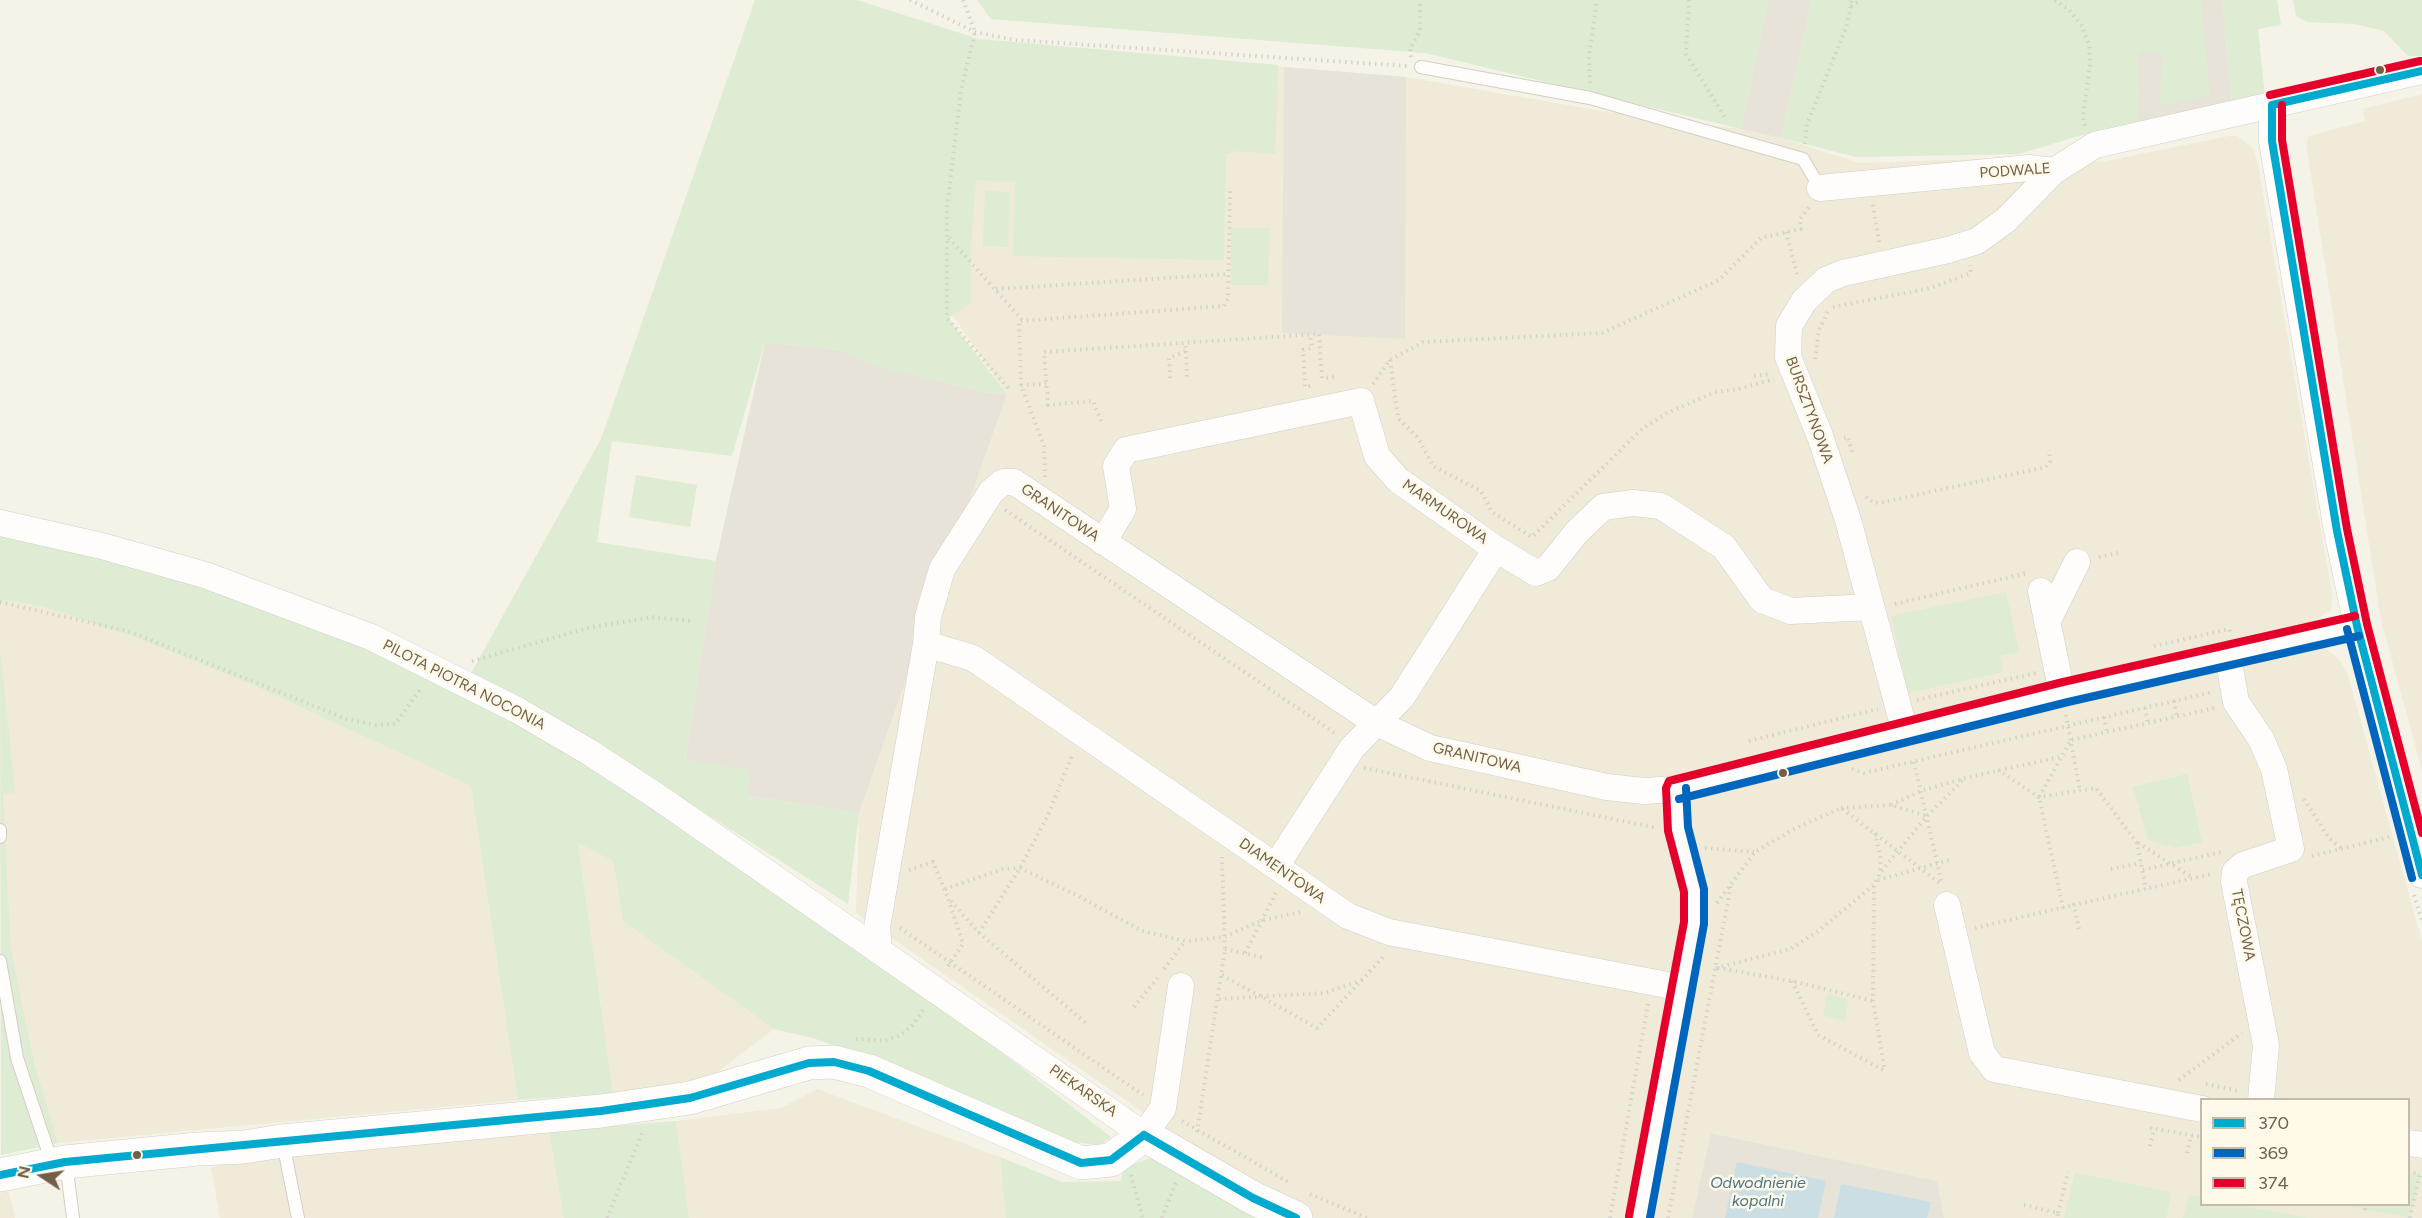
<!DOCTYPE html>
<meta charset="utf-8">
<style>
body{margin:0}
#map{position:relative;width:2422px;height:1218px;overflow:hidden;background:#f5f2e8;font-family:Figtree,sans-serif}
canvas{display:block}
.legend{position:absolute;left:2200px;top:1098px;width:210px;height:108px;box-sizing:border-box;background:#fef9e8;border:2px solid #c6bba9;margin:0;padding:8px 10px;list-style:none;font-size:18px;color:#715f4a}
.legend li{display:flex;align-items:center;gap:12px;height:30px}
.legend b{width:30px;border:2px solid #c6bba9}
.north{position:absolute;left:12px;top:1146px;width:60px;height:60px;-webkit-text-stroke:4px #fef9e8;paint-order:stroke;rotate:282deg;font-size:16px;font-weight:700;line-height:24px;text-align:center;color:#715f4a}
.north::after{content:'';display:block;margin:auto;width:21px;height:27px;background:#715f4a;clip-path:polygon(50% 0,100% 100%,50% 72%,0 100%)}
</style>
<div id="map">
<canvas width="2422" height="1218"></canvas>
<ul class="legend">
<li><b style="height:8px;background:#00a9ce"></b>370</li>
<li><b style="height:8px;background:#0065bd"></b>369</li>
<li><b style="height:8px;background:#e4002b"></b>374</li>
</ul>
<div class="north">N</div>
</div>
<script>
const g = document.querySelector('canvas').getContext('2d');
g.lineJoin = 'round';
function fill(path, color) { g.fillStyle = color; g.fill(path, 'evenodd'); }
const poly = rows => new Path2D(rows.map(r => 'M' + r).join(''));
function stroke(path, color, width, dash) { g.strokeStyle = color; g.lineWidth = width; g.lineCap = dash ? 'butt' : 'round'; g.setLineDash(dash || []); g.stroke(path); }
function label(font, color, halo, rows, align = 'center') {
  g.font = font + ' Figtree,sans-serif'; g.lineWidth = 5; g.setLineDash([]); g.textBaseline = 'middle'; g.strokeStyle = halo; g.fillStyle = color; for (const [text, x, y, turn = 0] of rows) {
    g.save(); g.translate(x, y); g.rotate((+turn || 0) * Math.PI / 180); g.textAlign = isNaN(turn) ? turn : align; if (halo) g.strokeText(text, 0, 0); g.fillText(text, 0, 0); g.restore();
  }
}
const residential = poly([
 [961,41,1406,77,1602,111,1741,129,1781,138,1860,163,2035,157,2101,162,2229,136,2237,136,2247,143,2254,150,2258,165,2332,594,2331,610,2311,623,2327,650,2338,658,2347,672,2422,942,2422,1218,1944,1218,1937,1181,1712,1133,1692,1218,1314,1218,1268,1199,856,913,859,813,1007,394,939,296],
 [2202,1100,2408,1100,2408,1204,2202,1204],
 [2422,94,2422,770,2381,620,2306,144,2309,136,2365,121,2363,109],
 [0,600,40,606,131,636,253,685,471,786,518,1100,58,1143,34,1062,11,948,3,793,14,792,0,647],
 [578,843,613,861,623,921,774,1029,708,1079,613,1093],
 [817,1089,1000,1157,1006,1218,689,1218,676,1121,781,1108],
 [549,1130,564,1218,220,1218,211,1168,233,1160],
 [9,1191,15,1218,0,1218,0,1193]
]);
const industrial = poly([
 [1768,0,1812,0,1781,138,1741,129],
 [2139,0,2222,0,2232,104,2137,124],
 [1284,67,1406,77,1405,339,1282,333],
 [765,342,839,350,879,367,983,392,1007,394,859,813,748,796,685,761,716,560],
 [1711,1133,1937,1181,1944,1218,1692,1218]
]);
const green = poly([
 [755,0,857,0,979,39,1278,65,1275,154,1237,151,1226,154,1224,260,1013,256,1015,182,976,180,971,244,971,303,948,318,1007,394,983,392,878,367,839,350,765,342,732,456,612,441,597,542,716,561,685,760,750,770,748,796,859,813,848,904,661,785,470,675,601,439],
 [977,0,1768,0,1741,129,1425,53,991,19],
 [1812,0,2201,0,2210,95,2159,106,2163,53,2138,52,2137,124,2102,129,2019,154,1856,157,1781,138],
 [2222,0,2277,0,2281,25,2258,29,2265,97,2232,104],
 [2293,0,2422,0,2422,56,2408,56,2384,31,2354,24,2307,22,2296,16],
 [985,191,1010,192,1008,247,983,246],
 [1231,228,1269,228,1268,285,1231,285],
 [636,475,697,485,690,527,629,517],
 [0,533,149,568,359,642,511,717,642,799,943,1007,1111,1137,1101,1145,1060,1141,926,1080,813,1038,774,1029,623,921,613,861,578,843,613,1093,518,1100,471,786,253,685,131,636,40,606,0,600],
 [2006,592,2019,652,2000,656,2003,672,1908,693,1891,616],
 [0,647,15,792,3,794,11,948,34,1062,58,1143,1,1155],
 [2187,774,2202,842,2175,848,2148,840,2133,787],
 [1827,994,1848,999,1845,1021,1823,1015],
 [676,1121,689,1218,564,1218,549,1131],
 [1000,1157,1062,1182,1121,1181,1123,1168,1150,1158,1171,1164,1271,1218,1006,1218],
 [2409,1172,2420,1174,2410,1218,2348,1206,2408,1204],
 [2075,1173,2171,1192,2166,1218,2064,1218],
 [2189,1195,2201,1197,2202,1204,2238,1205,2307,1218,2183,1218]
]);
const water = poly([
 [1737,1162,1826,1181,1818,1218,1725,1218],
 [1841,1184,1931,1202,1927,1218,1834,1218]
]);
const path = poly([
 [910,0,975,32,1015,40,1407,66],
 [963,0,975,32,961,90,947,208,947,318,1010,390],
 [1689,0,1686,54,1726,119],
 [2055,0,2069,10,2082,26,2089,45,2090,65,2083,117,2085,126],
 [1851,6,1861,0],
 [1411,57,1410,48,1420,31,1420,0],
 [1590,83,1589,57,1597,0],
 [1805,144,1807,124,1846,28,1852,0],
 [1873,205,1879,242],
 [1786,232,1798,278],
 [949,238,1023,321],
 [996,289,1229,274],
 [1833,307,1931,288,1971,273,1970,265],
 [1186,351,1187,377],
 [1815,359,1819,330,1828,312],
 [1390,360,1398,418,1418,438,1433,466,1481,491,1492,512,1532,537,1642,429,1667,413,1715,392,1738,389,1774,379],
 [1754,376,1771,374],
 [1170,378,1169,358,1186,351,1185,343],
 [1373,384,1390,360,1423,342,1602,333,1719,280,1761,238,1801,229,1800,219,1809,207],
 [1021,385,1046,384],
 [1310,386,1305,387,1303,350,1312,348,1310,335],
 [1101,421,1093,401,1048,405,1044,352,1319,334,1322,378,1335,377],
 [1844,438,1848,437,1853,455],
 [1045,477,1044,446,1021,385,1019,321,1224,306,1228,299,1230,191],
 [1866,497,1874,503,1883,502,2046,467,2050,462,2049,450],
 [1005,510,1336,734],
 [2099,557,2118,553],
 [0,602,131,632,346,719,376,725,395,724,422,687],
 [1895,604,2027,573],
 [2154,646,2229,629,2231,634],
 [472,661,588,628,652,617,693,621],
 [1917,700,2036,673],
 [2174,701,2177,717],
 [2145,708,2148,723],
 [2066,715,2080,791],
 [2104,717,2107,732],
 [1749,741,1878,709],
 [1914,762,1942,884],
 [1364,768,1657,828],
 [1852,769,1864,773,2213,692],
 [1998,770,2039,797,2096,788,2137,843,2146,889],
 [2304,799,2329,838,2341,848],
 [1891,805,1921,791,1965,778,2060,757],
 [1841,808,1891,805,1927,816],
 [1875,833,1881,860,1880,872],
 [2138,843,2193,878],
 [1705,848,1754,852],
 [2312,856,2389,837],
 [2111,869,2141,863],
 [909,870,933,862,948,898,963,944,946,969],
 [2143,870,2221,852],
 [1878,880,1949,860],
 [1874,886,1873,1001,1885,1071],
 [945,889,1003,869,1020,868,1078,896,1142,931,1186,941,1223,937,1263,920,1301,912],
 [2414,895,2422,921],
 [951,901,979,933,1086,1023],
 [1717,903,1755,852,1796,828,1841,808,1941,884],
 [2063,908,2039,797,2071,740,2215,708],
 [900,928,1143,1095],
 [1975,928,2074,905],
 [2079,929,2074,905,2212,874],
 [979,933,1020,868,1048,815,1073,753],
 [1225,949,1265,958],
 [1245,953,1276,893],
 [1716,968,1790,949,1817,932,1874,885,1880,873,1927,816,1965,778],
 [1718,968,1792,981,1873,1001],
 [1164,969,1185,941],
 [1222,975,1317,1028,1386,954],
 [1792,981,1818,1035,1885,1071],
 [1219,999,1325,993,1362,980],
 [1134,1007,1160,975],
 [856,1039,884,1041,899,1036,913,1025,925,1007],
 [2179,1080,2242,1033],
 [2206,1084,2239,1091],
 [1182,1121,1290,1183],
 [2150,1128,2202,1137],
 [1197,1132,1225,949,1222,857],
 [2150,1146,2154,1128],
 [2187,1153,2191,1135],
 [2408,1172,2420,1174],
 [1131,1175,1143,1218],
 [1310,1194,1367,1218],
 [2024,1205,2058,1213,2057,1218],
 [2365,1210,2366,1204],
 [2058,1213,2068,1172],
 [607,1218,642,1133],
 [1162,1218,1176,1182],
 [1610,1218,1648,1004],
 [1668,1218,1731,885],
 [2410,1218,2420,1174]
]);
const lane = poly([
 [1421,67,1590,98,1803,159,1820,188],
 [0,830,0,837],
 [0,961,17,1058,52,1163],
 [283,1143,298,1218],
 [66,1163,73,1218]
]);
const street = poly([
 [2272,105,2272,141,2337,531,2357,626,2422,875],
 [1820,188,2029,168,2054,171],
 [0,523,102,546,205,575,371,637,517,710,589,752,655,795,1144,1135,1163,1108,1181,986],
 [1103,542,1123,509,1116,466,1126,450,1361,401,1377,456,1398,480,1496,549,1536,573,1548,568,1576,533,1603,507,1633,503,1661,506,1724,547,1762,600,1791,611,1871,607],
 [2041,591,2062,693],
 [2047,622,2077,562],
 [926,644,973,658,1348,916,1389,932,1683,988],
 [2228,657,2236,702,2261,739,2274,769,2291,849,2243,865,2235,872,2234,882,2266,1045,2261,1100],
 [1905,732,1848,520,1820,436,1788,357,1789,326,1804,301,1826,280,1843,273,1948,250,1977,241,2006,220,2054,171,2095,145,2422,71],
 [1276,866,1352,748,1402,697,1496,549],
 [1947,905,1982,1053,1994,1069,2202,1109],
 [879,950,877,927,926,644,928,617,942,569,991,492,1003,482,1014,482,1375,722,1430,748,1607,787,1644,791,1676,789,2066,692,2357,626],
 [2408,1143,2422,1145],
 [1639,1218,1694,923,1694,891,1678,829,1676,789]
]);
const secondary = poly([
 [0,1175,65,1162,198,1149,244,1147,282,1141,601,1111,690,1098,809,1063,834,1062,869,1071,1081,1163,1111,1160,1144,1135,1253,1198,1296,1218]
]);
const bus1 = poly([
 [2422,71,2272,105,2272,141,2337,531,2357,626,2422,875],
 [1144,1135,1253,1198,1296,1218],
 [0,1175,65,1162,601,1111,690,1098,809,1063,834,1062,869,1071,1081,1163,1111,1160,1144,1135]
]);
const bus2 = poly([
 [2347,629,2412,878],
 [1679,799,2068,702,2359,636],
 [1650,1218,1704,924,1704,889,1688,827,1686,788]
]);
const bus3 = poly([
 [2270,95,2420,61],
 [2282,105,2282,140,2347,529,2367,624,2422,833],
 [1629,1216,1684,922,1684,892,1668,831,1666,788,1669,781,2063,682,2355,616]
]);
const markers = [
 [2380,70,5,"#715f4a"],
 [1783,773,5,"#715f4a"],
 [137,1155,5,"#715f4a"]
];
const streetNames = [
 ["PODWALE",2015,171,-4],
 ["BURSZTYNOWA",1809,410,70],
 ["MARMUROWA",1445,512,35],
 ["GRANITOWA",1060,513,34],
 ["PILOTA PIOTRA NOCONIA",464,685,27],
 ["GRANITOWA",1477,758,13],
 ["DIAMENTOWA",1282,871,35],
 ["TĘCZOWA",2243,925,79],
 ["PIEKARSKA",1083,1091,35]
];
const waterNames = [
 ["Odwodnienie",1758,1183],
 ["kopalni",1758,1201]
];
fill(residential, '#f0ead8');
fill(industrial, '#e7e3d9');
fill(green, '#ddecd3');
fill(water, '#cadee4');
stroke(lane, '#d4cec5', 14);
stroke(street, '#d4cec5', 27);
stroke(secondary, '#d3cec3', 34);
stroke(path, '#d6d1ca', 4, [1.5, 4.5]);
stroke(lane, '#fefdfc', 12);
stroke(street, '#fefdfc', 26);
stroke(secondary, '#fefdfc', 33);
stroke(bus1, '#00a9ce', 8);
stroke(bus2, '#0065bd', 8);
stroke(bus3, '#e4002b', 8);
for (const [x, y, r, color] of markers) { const dot = new Path2D(); dot.arc(x, y, r, 0, 2 * Math.PI); g.fillStyle = color; g.fill(dot); stroke(dot, '#fef9e8', 2); }
label('15px', '#715f4a', '#fef9e8', streetNames);
label('italic 16px', '#49738a', '#fef9e8', waterNames);
</script>
